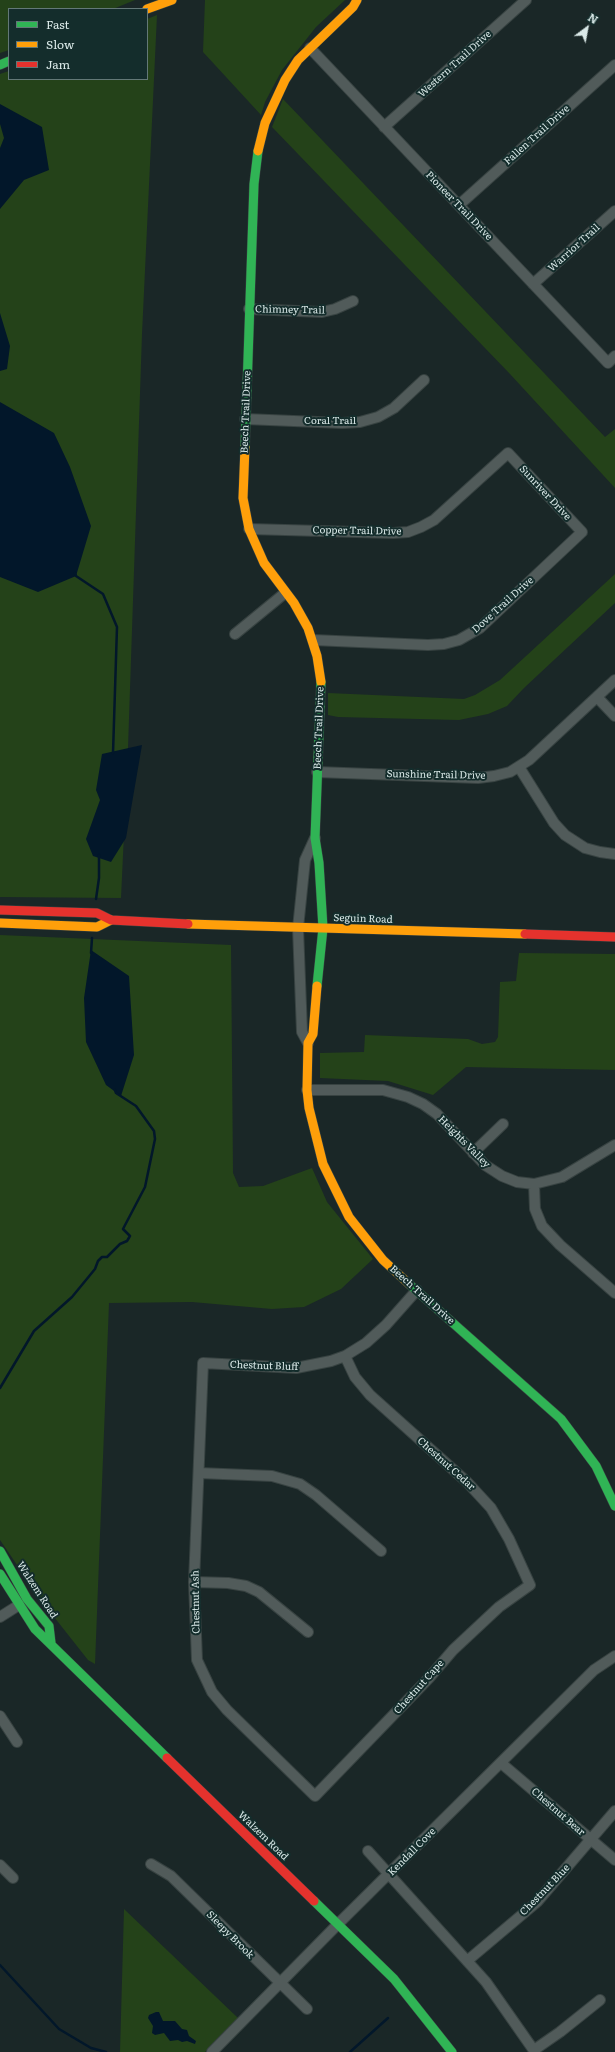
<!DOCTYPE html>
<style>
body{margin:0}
#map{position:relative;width:615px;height:2052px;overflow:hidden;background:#1a2727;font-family:Literata,serif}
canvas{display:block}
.legend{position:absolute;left:8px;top:8px;width:140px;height:72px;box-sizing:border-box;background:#142d2c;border:1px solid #637877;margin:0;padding:5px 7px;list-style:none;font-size:12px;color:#dae9e8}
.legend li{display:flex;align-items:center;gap:8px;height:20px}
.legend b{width:20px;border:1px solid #637877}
.north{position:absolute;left:567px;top:8px;width:40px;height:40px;-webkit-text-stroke:3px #142d2c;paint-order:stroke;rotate:32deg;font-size:11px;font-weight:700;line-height:16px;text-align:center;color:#dae9e8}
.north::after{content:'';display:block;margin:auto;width:14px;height:18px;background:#dae9e8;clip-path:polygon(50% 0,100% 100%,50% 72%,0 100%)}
</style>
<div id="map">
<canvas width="615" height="2052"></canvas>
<ul class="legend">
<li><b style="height:5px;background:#30b455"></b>Fast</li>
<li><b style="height:5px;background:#ff9f0a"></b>Slow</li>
<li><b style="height:5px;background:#e5322d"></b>Jam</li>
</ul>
<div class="north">N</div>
</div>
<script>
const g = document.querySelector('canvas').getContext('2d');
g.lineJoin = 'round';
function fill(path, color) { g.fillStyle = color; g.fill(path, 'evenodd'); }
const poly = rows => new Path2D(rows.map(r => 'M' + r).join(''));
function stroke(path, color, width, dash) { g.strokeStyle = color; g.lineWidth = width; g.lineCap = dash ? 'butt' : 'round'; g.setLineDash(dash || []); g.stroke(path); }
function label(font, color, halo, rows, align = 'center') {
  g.font = font + ' Literata,serif'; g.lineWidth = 4; g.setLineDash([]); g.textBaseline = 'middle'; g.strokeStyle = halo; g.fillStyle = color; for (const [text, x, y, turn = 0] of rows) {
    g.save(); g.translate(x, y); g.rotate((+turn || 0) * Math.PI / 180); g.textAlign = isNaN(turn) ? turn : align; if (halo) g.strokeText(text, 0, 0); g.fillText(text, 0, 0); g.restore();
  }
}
const green = poly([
 [0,0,135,0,113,9,9,9,9,50,0,53],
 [205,0,345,0,316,27,282,70,265,102,261,115,203,52],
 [157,15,142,334,128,748,121,898,0,897,0,74,9,71,9,79,147,79,147,19],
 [283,99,605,437,615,429,615,488,510,374,272,127],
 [615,574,615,603,524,688,507,706,488,714,459,720,338,717,328,715,328,693,464,699,475,695,500,680],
 [0,935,231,945,233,1173,239,1187,263,1186,312,1168,327,1202,373,1259,341,1289,304,1307,272,1309,192,1302,109,1303,95,1664,88,1660,43,1603,0,1540],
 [519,953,615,954,615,1070,466,1067,433,1095,388,1081,320,1078,320,1053,364,1052,365,1035,468,1039,482,1044,495,1042,498,1037,500,982,516,981],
 [124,1909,238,2018,205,2052,120,2052]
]);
const water = poly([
 [0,104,42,127,49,170,24,180,0,209,0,148,4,138,0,124],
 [0,313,10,346,7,369,0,371],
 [0,402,54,433,70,467,91,526,76,576,38,592,0,577],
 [142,745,126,838,111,862,93,856,86,839,100,800,96,790,102,754],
 [91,950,129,976,134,1055,121,1096,106,1085,86,1042,84,998],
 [156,2012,159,2012,163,2021,175,2021,182,2029,187,2030,189,2036,196,2041,195,2044,187,2041,182,2042,178,2040,170,2041,164,2033,155,2035,152,2033,153,2026,148,2018,149,2015]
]);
const stream = poly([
 [75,573,76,576,103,594,117,627,113,753],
 [96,899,99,878,99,855],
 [91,953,92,938],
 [0,1388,34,1331,72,1297,95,1269,98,1261,102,1257,107,1257,120,1244,127,1241,130,1236,123,1229,145,1187,155,1139,154,1131,136,1106,116,1093,115,1090],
 [0,1965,59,2029,91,2048,106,2052],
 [350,2052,388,2018]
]);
const street = poly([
 [310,48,608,363,615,356],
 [384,127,526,0],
 [459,205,615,65],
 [533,284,615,211],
 [249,309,322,312,335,309,353,301],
 [245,419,342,423,360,422,378,417,394,408,424,380],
 [249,529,393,533,408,532,421,527,434,520,508,453,582,532,480,628,459,640,444,644,428,645,313,640],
 [235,634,285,593],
 [597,697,615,716],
 [519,767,554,823,565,835,585,848,600,852,615,854],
 [317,772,478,778,494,776,510,772,529,760,615,680],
 [308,1043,302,1032,298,928,305,860,315,838],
 [307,1090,383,1090,408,1097,423,1104,437,1114,485,1165,502,1176,517,1182,534,1184,562,1177,615,1145],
 [473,1153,503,1124],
 [534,1184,535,1209,542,1226,560,1245,615,1293],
 [345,1356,355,1377,370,1395,467,1482,491,1508,509,1539,530,1585,499,1607,453,1650,429,1678,315,1796,227,1710,212,1692,197,1660,194,1582,203,1363,296,1368,331,1361,345,1356,366,1343,386,1325,417,1290],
 [199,1473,272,1476,300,1484,316,1495,381,1551],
 [194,1582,228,1583,246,1586,259,1592,308,1632],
 [0,1617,19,1605],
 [0,1716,17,1742],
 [501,1763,615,1860],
 [368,1851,486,1982,535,2052],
 [151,1864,171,1876,307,2009],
 [0,1865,13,1878],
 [467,1961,537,1902,615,1811],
 [534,2050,560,2032,600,2000],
 [212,2052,338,1924,594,1670,615,1656]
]);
const fast = poly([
 [0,65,9,61],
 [245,447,254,184,258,151],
 [317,986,323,928,319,863,315,838,321,682],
 [409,1284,561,1419,596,1466,615,1506],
 [0,1551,27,1599,49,1626,51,1643],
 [0,1574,35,1629,167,1758],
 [314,1901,394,1979,452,2052]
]);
const slow = poly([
 [147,9,172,0],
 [258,151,265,123,285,80,298,60,353,7,357,0],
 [245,447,243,498,249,529,264,563,294,603,308,628,317,656,321,682],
 [0,923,97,927,111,920],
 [188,924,525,934],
 [317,986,313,1034,308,1043,307,1090,309,1108,323,1164,349,1217,383,1260,409,1284]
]);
const jam = poly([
 [0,910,97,913,111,920,188,924],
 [525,934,615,937],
 [167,1758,314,1901]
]);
const streetNames = [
 ["Western Trail Drive",455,64,-42],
 ["Fallen Trail Drive",537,135,-42],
 ["Pioneer Trail Drive",459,206,46],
 ["Warrior Trail",574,248,-42],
 ["Chimney Trail",290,310,1],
 ["Beech Trail Drive",246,412,-88],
 ["Coral Trail",330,421],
 ["Sunriver Drive",545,493,47],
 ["Copper Trail Drive",357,531,1],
 ["Dove Trail Drive",503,605,-42],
 ["Beech Trail Drive",319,728,-88],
 ["Sunshine Trail Drive",436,775,1],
 ["Seguin Road",363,919,2],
 ["Heights Valley",464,1142,45],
 ["Beech Trail Drive",422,1295,42],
 ["Chestnut Bluff",264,1366,2],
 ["Chestnut Cedar",446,1464,42],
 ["Walzem Road",37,1590,57],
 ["Chestnut Ash",196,1602,-91],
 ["Chestnut Cape",419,1687,-48],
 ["Chestnut Bear",558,1812,41],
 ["Walzem Road",263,1836,44],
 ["Kendall Cove",412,1852,-45],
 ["Chestnut Blue",545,1890,-46],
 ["Sleepy Brook",230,1935,45]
];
fill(green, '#244219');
fill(water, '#02172a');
stroke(stream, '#02172a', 2.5);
stroke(street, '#384342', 12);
stroke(fast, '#384342', 10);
stroke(slow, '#384342', 10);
stroke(jam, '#384342', 10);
stroke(street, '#515b5a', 10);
stroke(fast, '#30b455', 9);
stroke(slow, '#ff9f0a', 9);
stroke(jam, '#e5322d', 9);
label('10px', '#dae9e8', '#142d2c', streetNames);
</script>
